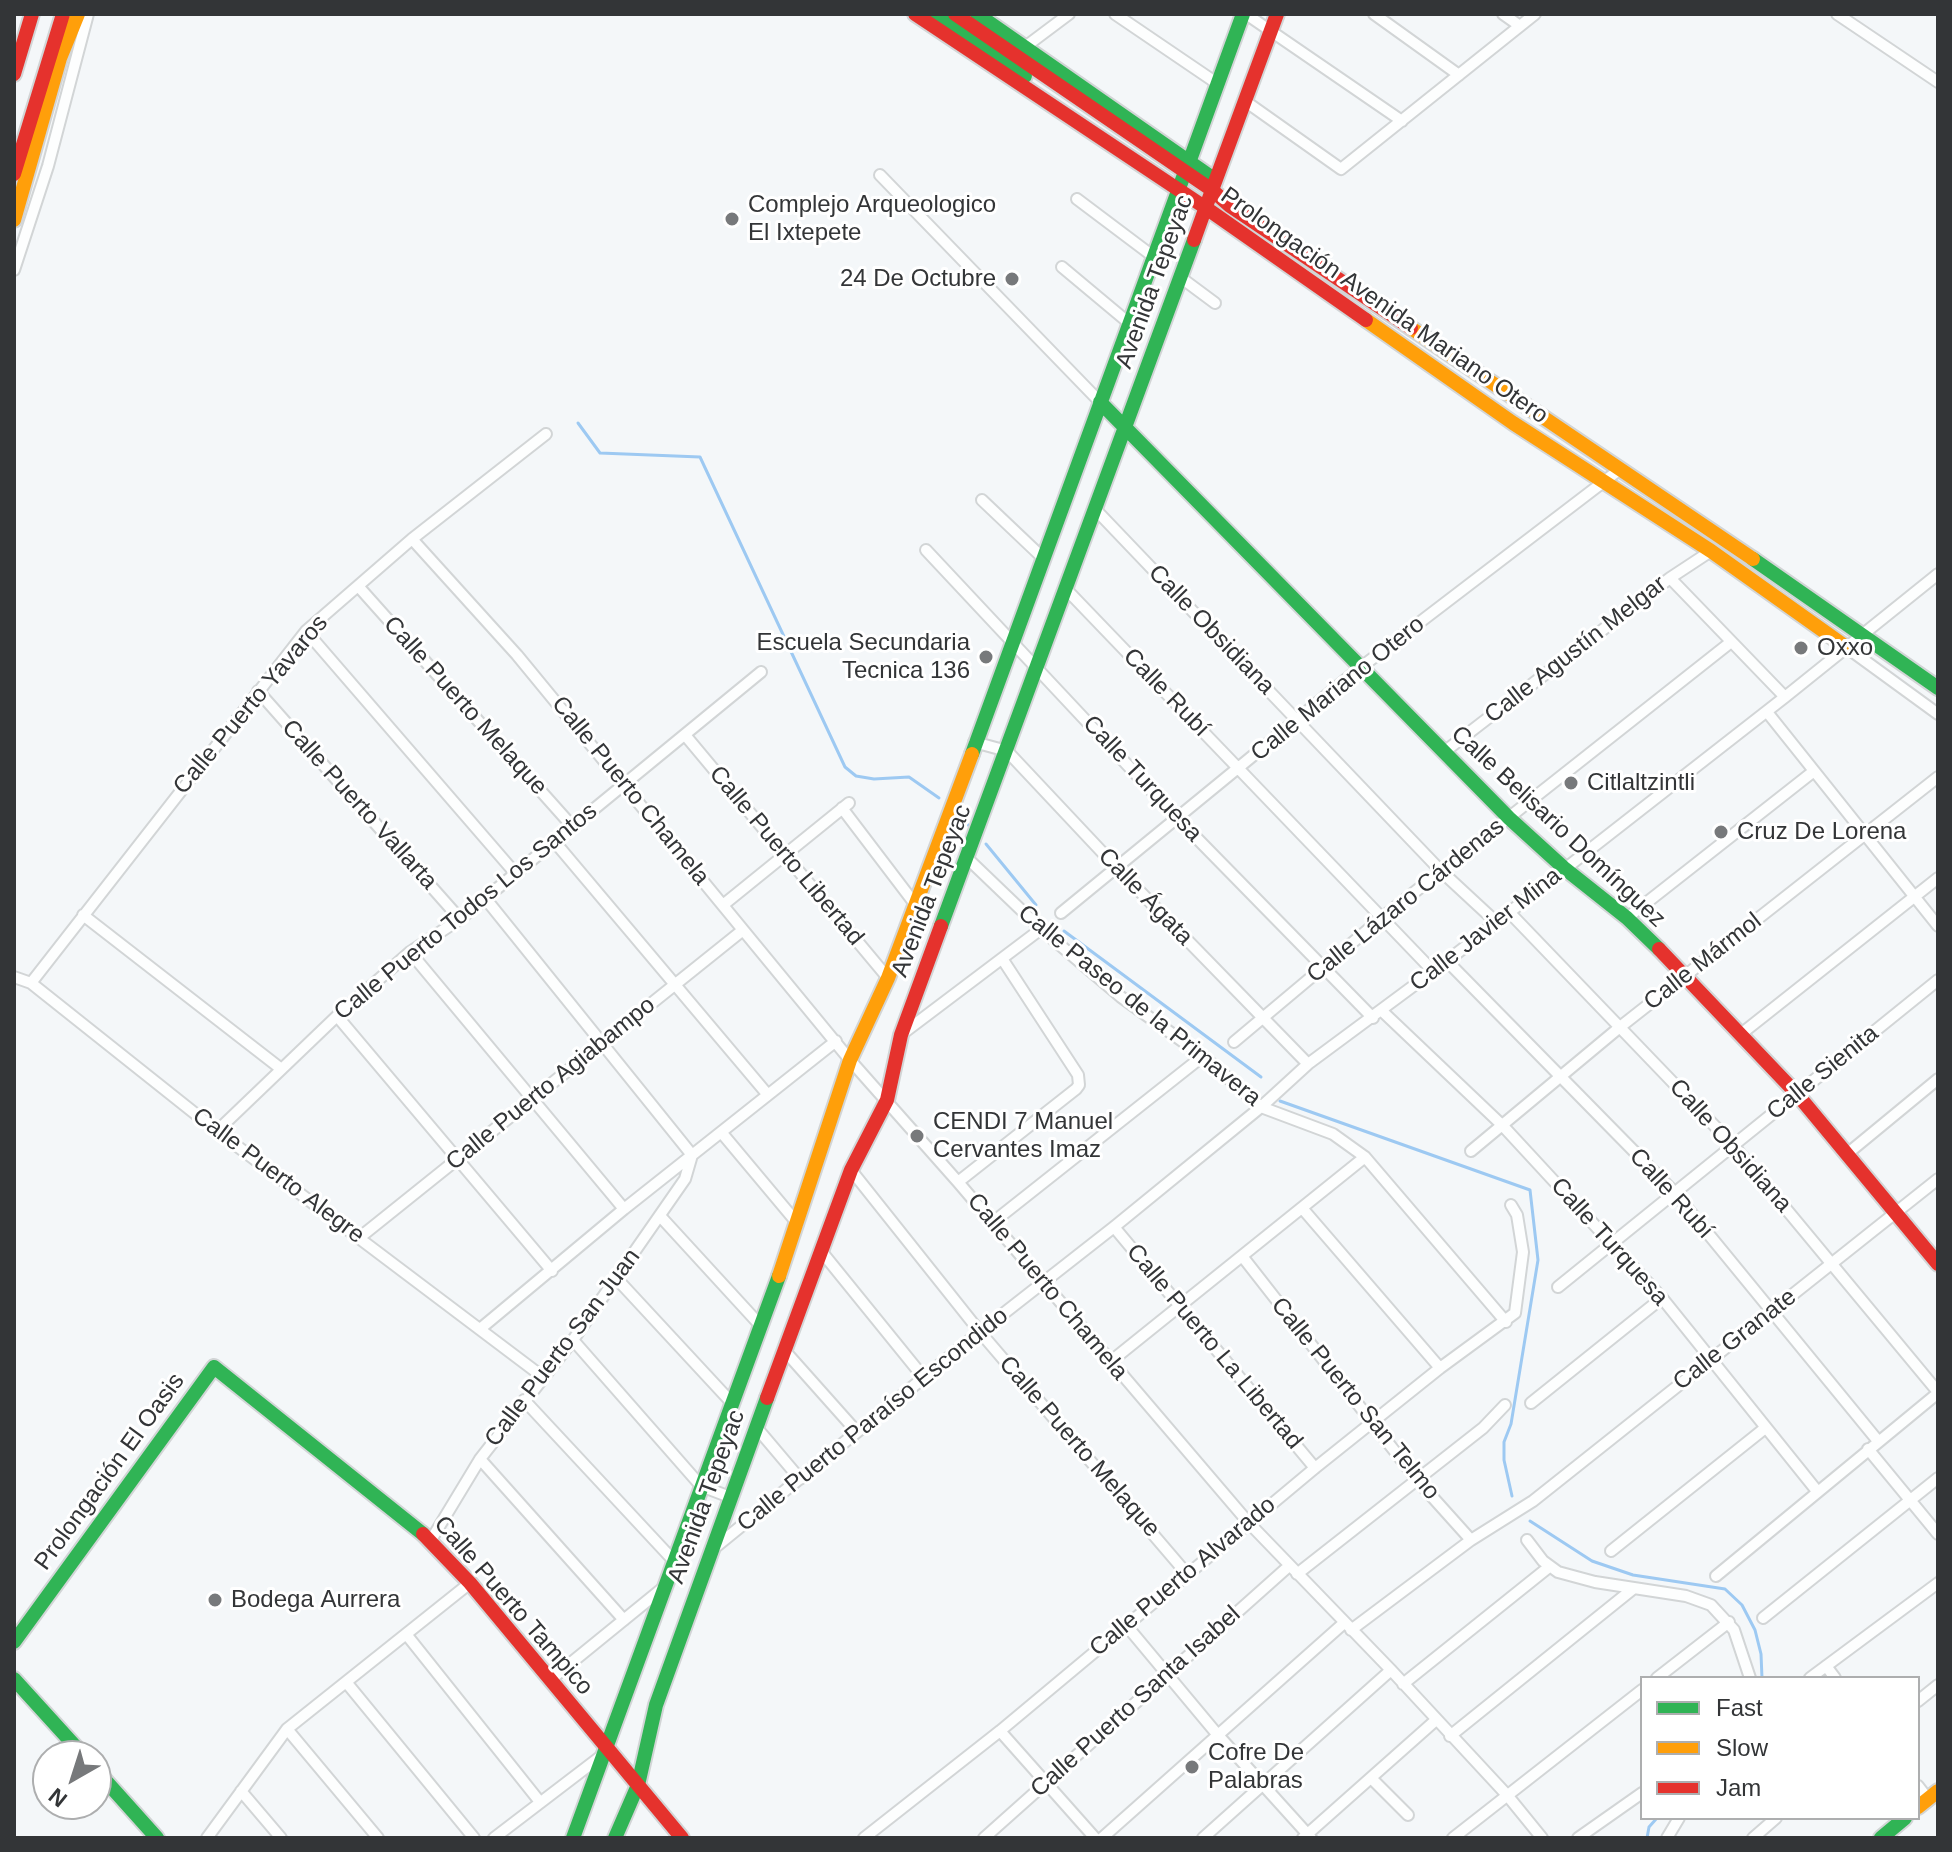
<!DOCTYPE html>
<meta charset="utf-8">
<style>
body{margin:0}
#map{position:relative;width:1952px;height:1852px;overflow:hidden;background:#f4f7f9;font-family:Helvetica,sans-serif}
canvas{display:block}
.frame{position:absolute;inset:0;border:16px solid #333537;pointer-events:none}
.legend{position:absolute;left:1640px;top:1676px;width:280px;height:144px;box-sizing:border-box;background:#fff;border:2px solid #adaeaf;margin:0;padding:10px 14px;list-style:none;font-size:24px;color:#333537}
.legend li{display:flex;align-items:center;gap:16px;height:40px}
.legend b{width:40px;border:2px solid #adaeaf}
.north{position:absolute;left:32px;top:1740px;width:80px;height:80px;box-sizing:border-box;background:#fff;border:2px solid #adaeaf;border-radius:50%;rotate:219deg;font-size:22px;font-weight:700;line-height:32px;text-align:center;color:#333537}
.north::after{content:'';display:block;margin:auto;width:28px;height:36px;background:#77797b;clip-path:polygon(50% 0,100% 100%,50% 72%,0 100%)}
</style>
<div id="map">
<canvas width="1952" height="1852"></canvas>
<div class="frame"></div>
<ul class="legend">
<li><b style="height:10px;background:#30b455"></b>Fast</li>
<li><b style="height:10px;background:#ff9f0a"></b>Slow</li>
<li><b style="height:10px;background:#e5322d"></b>Jam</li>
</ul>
<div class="north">N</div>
</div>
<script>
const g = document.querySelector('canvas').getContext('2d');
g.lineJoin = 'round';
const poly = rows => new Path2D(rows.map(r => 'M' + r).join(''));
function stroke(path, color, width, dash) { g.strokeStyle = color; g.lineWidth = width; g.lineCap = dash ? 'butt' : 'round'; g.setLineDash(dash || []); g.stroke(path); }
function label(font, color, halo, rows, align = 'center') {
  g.font = font + ' Helvetica,sans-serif'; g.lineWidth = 6; g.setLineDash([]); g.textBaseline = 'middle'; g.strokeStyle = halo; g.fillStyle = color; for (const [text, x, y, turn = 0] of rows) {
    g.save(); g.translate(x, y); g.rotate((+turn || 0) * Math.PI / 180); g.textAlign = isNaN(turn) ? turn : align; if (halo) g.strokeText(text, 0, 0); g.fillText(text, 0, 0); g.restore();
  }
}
const stream = poly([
 [578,423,600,453,700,457,845,767,856,776,874,779,909,777,939,798],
 [957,813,968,825],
 [986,844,1036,905],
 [1064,931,1261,1077],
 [1280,1101,1530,1190,1538,1260,1511,1424,1504,1442,1504,1460,1512,1496],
 [1530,1521,1592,1561,1633,1575,1725,1589,1742,1605,1755,1630,1761,1654,1762,1678],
 [1647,1838,1649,1827,1657,1818]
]);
const street = poly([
 [1115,14,1218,84],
 [1246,14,1402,121],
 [1374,14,1459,75],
 [1503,14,1520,26],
 [1837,14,1938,82],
 [1025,47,1069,14],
 [1245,101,1341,169,1535,14],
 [880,175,1100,402],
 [1077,199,1154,257],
 [1062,267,1129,323],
 [14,270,48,166,88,14],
 [1180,277,1215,303],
 [982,500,1042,557],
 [1095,509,1441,871,1496,922],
 [412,539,517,655,850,1060,958,1182,1248,1522,1391,1670,1507,1795,1542,1838],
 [926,550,1178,819,1373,1018],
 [1670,578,1785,697],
 [358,586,572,826],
 [1065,588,1433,971],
 [306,631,515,873],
 [1846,647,1938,714],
 [258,691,460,919],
 [1767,712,1938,926],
 [685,735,888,978],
 [974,742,1007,751,1117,868,1308,1064],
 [1444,752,1670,578,1711,551],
 [842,808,915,904],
 [554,841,768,1095],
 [967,858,1041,929,1121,997,1203,1056,1261,1107,1333,1134,1365,1157,1506,1322],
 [723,905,849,803],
 [1509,912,1733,1145,1938,1392],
 [1061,913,1360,668,1619,470],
 [83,915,280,1068],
 [1627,918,1814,771],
 [410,952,624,1209],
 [1447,961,1674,1192,1878,1441],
 [14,977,31,983,217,1131,543,1377],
 [31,983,306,631,412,539,546,434],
 [1382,1011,1503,1126,1662,1298,1817,1491],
 [337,1016,552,1271],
 [902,1034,1041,929],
 [1741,1034,1938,878],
 [1234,1042,1383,917,1731,642],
 [217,1131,337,1016,410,952,460,919,761,672],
 [721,1132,798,1224],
 [1471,1151,1620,1027,1938,777],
 [1847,1154,1938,1079],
 [851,1170,980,1332,1187,1574],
 [958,1182,1076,1089,1079,1085,1078,1075,1003,960],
 [1302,1208,1440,1368],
 [660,1216,760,1325],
 [992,1223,1203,1056],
 [1114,1227,1315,1468],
 [359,1238,743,930],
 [821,1251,924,1378],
 [1242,1256,1418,1481,1471,1540],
 [617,1279,732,1403],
 [1558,1287,1938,980],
 [480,1329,624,1209,836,1041],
 [573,1340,701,1486,730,1497],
 [784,1350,857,1432],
 [1110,1362,1365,1157],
 [524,1400,674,1561],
 [1531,1403,1662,1298],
 [756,1427,800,1479],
 [1868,1449,1938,1534],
 [480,1459,624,1620],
 [431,1540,480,1459,573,1340,685,1179,692,1155,485,898],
 [1527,1540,1543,1561,1558,1572,1595,1582,1686,1596,1711,1605,1734,1630,1750,1678],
 [713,1549,980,1332,1114,1227,1261,1107,1308,1064,1447,961,1785,697,1938,574],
 [1611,1551,1764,1429],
 [1297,1574,1483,1428,1505,1405],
 [1716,1576,1938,1393],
 [1763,1618,1938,1478],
 [1126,1625,1217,1734,1311,1838],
 [1351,1630,1471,1540,1533,1501,1938,1179],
 [406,1634,540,1802],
 [1826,1666,1835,1678],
 [1657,1678,1729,1622],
 [1810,1678,1938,1583],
 [550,1680,663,1588],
 [346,1682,474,1838],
 [1403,1684,1549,1567],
 [1918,1701,1938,1685],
 [287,1729,378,1838],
 [1000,1731,1095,1838],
 [1450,1736,1634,1588],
 [1371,1778,1408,1815],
 [1918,1786,1928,1799],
 [241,1791,281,1838],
 [207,1838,287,1729,470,1583],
 [494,1838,600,1757],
 [864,1838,1000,1731,1315,1468,1440,1368,1515,1313,1523,1252,1517,1215,1511,1205],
 [984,1838,1289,1566],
 [1102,1838,1344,1623],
 [1203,1838,1391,1670],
 [1303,1838,1436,1720],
 [1453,1838,1642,1690],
 [1578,1838,1642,1793],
 [1667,1838,1679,1818],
 [1753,1838,1776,1818]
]);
const fast = poly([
 [934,14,1025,76],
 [977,14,1214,179],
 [1187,168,1243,14],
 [1100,402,1509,818,1564,868,1627,918,1659,949],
 [1753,559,1938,688],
 [972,754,1185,172],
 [941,926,1194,240],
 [14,1642,214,1367,423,1534],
 [14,1679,84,1756],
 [96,1770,157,1838],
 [573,1838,779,1276],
 [615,1838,638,1785,656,1705,767,1398],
 [1881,1838,1905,1818]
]);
const slow = poly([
 [14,220,60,58,78,14],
 [1366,320,1513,423,1711,551,1846,647],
 [1411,328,1753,559],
 [779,1276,850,1060,888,978,972,754],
 [1918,1807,1938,1791]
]);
const jam = poly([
 [915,14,1206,208,1366,320],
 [955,14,1212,190,1194,240],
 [1277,14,1212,190,1230,206,1411,328],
 [14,74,32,14],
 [14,174,63,14],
 [1659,949,1797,1094,1938,1264],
 [767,1398,851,1170,887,1100,901,1035,941,926],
 [423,1534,470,1583,682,1838]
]);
const markers = [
 [732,219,8,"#77797b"],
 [1012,279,8,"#77797b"],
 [1801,648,8,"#77797b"],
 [986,657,8,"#77797b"],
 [1571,783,8,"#77797b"],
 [1721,832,8,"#77797b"],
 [917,1136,8,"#77797b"],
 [215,1600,8,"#77797b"],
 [1192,1767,8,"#77797b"]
];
const poiNames = [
 ["Complejo Arqueologico",748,205],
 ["El Ixtepete",748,233],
 ["24 De Octubre",996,279,"right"],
 ["Escuela Secundaria",970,643,"right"],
 ["Tecnica 136",970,671,"right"],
 ["Oxxo",1817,648],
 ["Citlaltzintli",1587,783],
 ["Cruz De Lorena",1737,832],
 ["CENDI 7 Manuel",933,1122],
 ["Cervantes Imaz",933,1150],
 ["Bodega Aurrera",231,1600],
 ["Cofre De",1208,1753],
 ["Palabras",1208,1781]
];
const streetNames = [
 ["Avenida Tepeyac",1155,282,-70],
 ["Prolongación Avenida Mariano Otero",1384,306,35],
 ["Calle Obsidiana",1211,630,46],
 ["Calle Agustín Melgar",1576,650,-38],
 ["Calle Mariano Otero",1338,689,-39],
 ["Calle Rubí",1166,693,46],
 ["Calle Puerto Yavaros",251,705,-50],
 ["Calle Puerto Melaque",465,706,48],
 ["Calle Turquesa",1142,779,47],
 ["Calle Puerto Chamela",630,791,51],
 ["Calle Puerto Vallarta",359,805,48],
 ["Calle Belisario Domínguez",1558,827,43],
 ["Calle Puerto Libertad",786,856,50],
 ["Avenida Tepeyac",932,891,-69],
 ["Calle Ágata",1145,897,46],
 ["Calle Lázaro Cárdenas",1406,901,-39],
 ["Calle Puerto Todos Los Santos",466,912,-39],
 ["Calle Javier Mina",1486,930,-38],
 ["Calle Mármol",1703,962,-38],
 ["Calle Paseo de la Primavera",1139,1006,39],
 ["Calle Sienita",1823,1073,-39],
 ["Calle Puerto Agiabampo",551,1084,-39],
 ["Calle Obsidiana",1730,1146,48],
 ["Calle Puerto Alegre",278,1176,37],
 ["Calle Rubí",1671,1194,48],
 ["Calle Turquesa",1609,1242,48],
 ["Calle Puerto Chamela",1047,1287,50],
 ["Calle Granate",1735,1340,-38],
 ["Calle Puerto La Libertad",1214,1347,50],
 ["Calle Puerto San Juan",563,1348,-53],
 ["Calle Puerto San Telmo",1355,1399,51],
 ["Calle Puerto Paraíso Escondido",873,1420,-39],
 ["Calle Puerto Melaque",1079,1447,49],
 ["Prolongación El Oasis",110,1472,-54],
 ["Avenida Tepeyac",707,1497,-70],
 ["Calle Puerto Alvarado",1183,1577,-40],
 ["Calle Puerto Tampico",513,1606,49],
 ["Calle Puerto Santa Isabel",1136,1702,-42]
];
stroke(stream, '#9dc9f2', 3);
stroke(street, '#d2d5d6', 14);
stroke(fast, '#d2d5d6', 18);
stroke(slow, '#d2d5d6', 18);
stroke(jam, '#d2d5d6', 18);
stroke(street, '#fdfefe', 10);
stroke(fast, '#30b455', 14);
stroke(slow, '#ff9f0a', 14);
stroke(jam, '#e5322d', 14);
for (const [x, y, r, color] of markers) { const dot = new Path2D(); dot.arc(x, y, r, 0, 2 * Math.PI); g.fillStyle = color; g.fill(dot); stroke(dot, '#fff', 3); }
label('24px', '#333537', '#fff', poiNames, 'left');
label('24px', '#333537', '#fff', streetNames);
</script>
